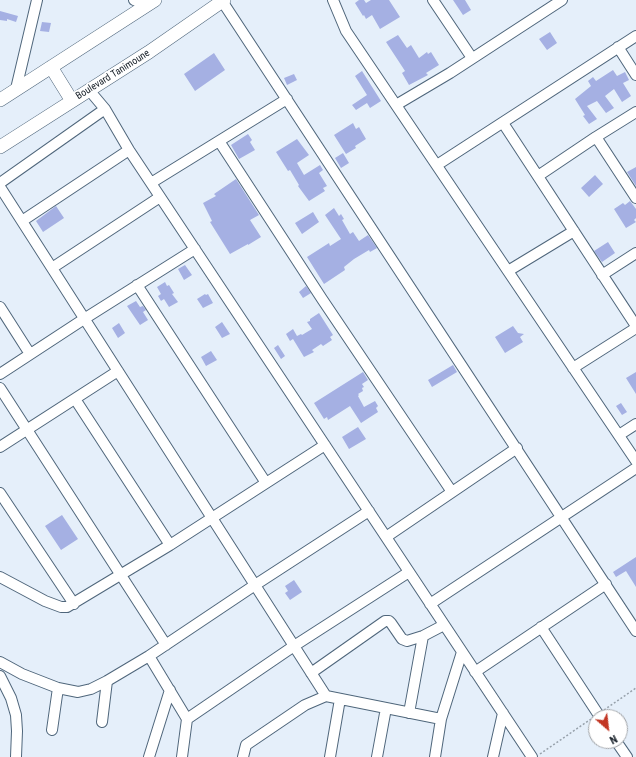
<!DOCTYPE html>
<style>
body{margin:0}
#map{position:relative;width:636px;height:757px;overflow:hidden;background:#e5effa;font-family:"Roboto Condensed",sans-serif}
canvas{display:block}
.north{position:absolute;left:588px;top:709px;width:40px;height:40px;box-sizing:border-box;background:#fff;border:1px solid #a1a4a8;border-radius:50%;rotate:152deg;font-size:11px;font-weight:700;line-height:16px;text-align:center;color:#131c25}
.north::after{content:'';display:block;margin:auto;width:14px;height:18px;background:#c23624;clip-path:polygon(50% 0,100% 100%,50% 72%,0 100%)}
</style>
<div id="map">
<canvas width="636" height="757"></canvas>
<div class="north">N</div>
</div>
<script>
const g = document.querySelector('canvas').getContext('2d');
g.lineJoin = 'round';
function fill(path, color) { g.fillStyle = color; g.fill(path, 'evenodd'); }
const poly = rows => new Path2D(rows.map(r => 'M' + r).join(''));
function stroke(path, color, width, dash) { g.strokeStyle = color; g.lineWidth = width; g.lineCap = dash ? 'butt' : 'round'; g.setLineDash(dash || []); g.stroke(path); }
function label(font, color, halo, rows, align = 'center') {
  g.font = font + ' "Roboto Condensed",sans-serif'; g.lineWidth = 3.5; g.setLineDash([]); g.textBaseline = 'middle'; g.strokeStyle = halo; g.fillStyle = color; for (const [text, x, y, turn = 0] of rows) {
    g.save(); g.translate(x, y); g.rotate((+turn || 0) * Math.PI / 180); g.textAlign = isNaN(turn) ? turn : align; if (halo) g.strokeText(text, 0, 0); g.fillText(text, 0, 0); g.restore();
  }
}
const building = poly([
 [359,0,364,0,366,3,371,0,389,0,400,17,380,29,372,15,366,19,364,15,363,16,355,3],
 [453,0,465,0,471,10,463,15],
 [0,11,18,16,16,22,7,19,7,21,0,20],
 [42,22,51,23,49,32,40,31],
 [550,32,557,43,547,50,539,39],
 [398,35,407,48,411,45,419,58,427,52,428,54,431,52,439,65,426,73,428,75,409,85,402,73,405,71,386,42],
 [214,53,225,70,195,91,184,74],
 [613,70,617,76,625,72,629,80,623,83,631,96,622,102,614,89,605,96,614,108,606,113,597,101,587,106,597,119,589,124,583,116,585,115,575,99,591,86,588,81,593,77,596,81],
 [362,71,381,101,370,108,367,103,356,110,352,105,367,95,355,76],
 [294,74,297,80,287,85,284,78],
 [353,123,356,129,359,127,366,139,355,146,356,148,346,154,334,135],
 [248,134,252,140,250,142,255,150,239,159,231,145],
 [297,139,309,155,297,163,304,175,320,165,323,170,319,173,327,186,323,188,325,191,309,201,298,186,299,185,290,170,288,171,276,152],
 [343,153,349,163,341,168,335,158],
 [636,167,636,186,627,172],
 [595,175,603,184,589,197,581,188],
 [236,179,259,215,250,220,261,237,248,245,248,244,230,254,210,222,212,221,203,203,216,196,214,194],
 [630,201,636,209,636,218,634,220,636,222,626,228,614,209,623,203,625,205],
 [56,206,64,218,43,232,36,221],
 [334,208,339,216,341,214,344,219,342,220,350,234,353,232,359,241,368,235,377,248,370,252,369,250,354,259,344,267,345,270,324,284,307,257,329,243,330,246,341,239,325,215],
 [313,212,319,222,302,234,295,223],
 [608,242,615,253,602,262,594,251],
 [185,265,192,275,184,280,178,269],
 [165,282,167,286,169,285,174,293,172,294,178,302,169,307,164,299,161,301,158,296,161,294,157,287],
 [306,286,311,293,303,298,299,292],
 [205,294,206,295,208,294,213,303,203,308,197,299],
 [136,301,140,307,143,306,146,310,143,312,148,320,140,325,127,306],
 [319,313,333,335,330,337,332,340,323,346,321,344,312,350,314,352,304,357,293,339,290,341,286,334,293,329,297,336,301,334,302,335,312,329,307,322,310,321,310,319],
 [222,322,230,334,222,338,215,327],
 [119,323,125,333,118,338,112,328],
 [513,326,518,333,524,334,520,337,523,342,505,353,495,337],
 [278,345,285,356,281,359,274,348],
 [211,351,217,360,206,366,201,357],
 [453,365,457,372,432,387,428,380],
 [363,372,368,380,362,384,364,387,362,388,363,391,358,394,359,395,358,396,364,407,375,401,378,406,376,408,378,412,361,423,350,406,328,420,327,417,324,419,314,403],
 [636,372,636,394,626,378],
 [621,403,627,412,622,415,616,406],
 [358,427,366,439,349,449,342,437],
 [62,515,78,539,61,550,45,526],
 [636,557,636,587,626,571,616,577,613,572],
 [294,580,302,592,290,600,285,593,288,591,285,586]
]);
const path = poly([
 [604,710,636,688],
 [540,754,591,719]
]);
const minor = poly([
 [134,0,147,5],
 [333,0,346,31,636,461],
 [433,0,472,58],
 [222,1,636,631],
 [618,47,636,75],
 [16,89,37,0],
 [89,90,105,109,129,150,532,757],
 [396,105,450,73,562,0],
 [503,123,636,326],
 [596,137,636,198],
 [219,141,322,299,452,492],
 [437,165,636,36],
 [538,176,596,137,636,112],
 [0,183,105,109],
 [151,183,287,99],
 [0,187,326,696],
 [22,221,129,150],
 [52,268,160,197],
 [508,271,574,231],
 [602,275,636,253],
 [137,285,266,483],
 [0,307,30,354],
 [573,368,636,328],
 [0,374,84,319,195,249],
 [0,388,166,645],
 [75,399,170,545],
 [619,435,636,424],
 [0,447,118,371],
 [0,493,74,604],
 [386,537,517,448],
 [0,577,45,601,61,607,67,607,170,545,325,445],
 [430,604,636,468],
 [541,627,600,717],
 [149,656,187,719],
 [0,662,22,674,58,688,78,692,91,689,107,681,149,656,255,585,369,511],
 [475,672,606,584],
 [311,673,385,621,389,621,391,623,402,639,407,641,423,636,444,625],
 [0,676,11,698,16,715,17,731,16,757],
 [409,713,423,636],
 [102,722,107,681],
 [52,730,58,688],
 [616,741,627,757],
 [149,757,170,690],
 [182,757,187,719,294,646,409,572],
 [243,757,246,745,305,705,326,696,441,719],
 [330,757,340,699],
 [377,757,386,708],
 [435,757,441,719,462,652],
 [493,757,503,713]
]);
const major = poly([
 [51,67,72,101],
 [0,100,155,0],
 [0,147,149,52,224,0]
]);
const streetNames = [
 ["Boulevard Tanimoune",113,75,-32]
];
fill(building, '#a5b0e3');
stroke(minor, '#4f667b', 12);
stroke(major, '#4f667b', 14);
stroke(path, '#97a1ab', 1.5, [2, 2]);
stroke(minor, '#fff', 10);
stroke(major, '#fff', 13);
label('10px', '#131c25', '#fff', streetNames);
</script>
